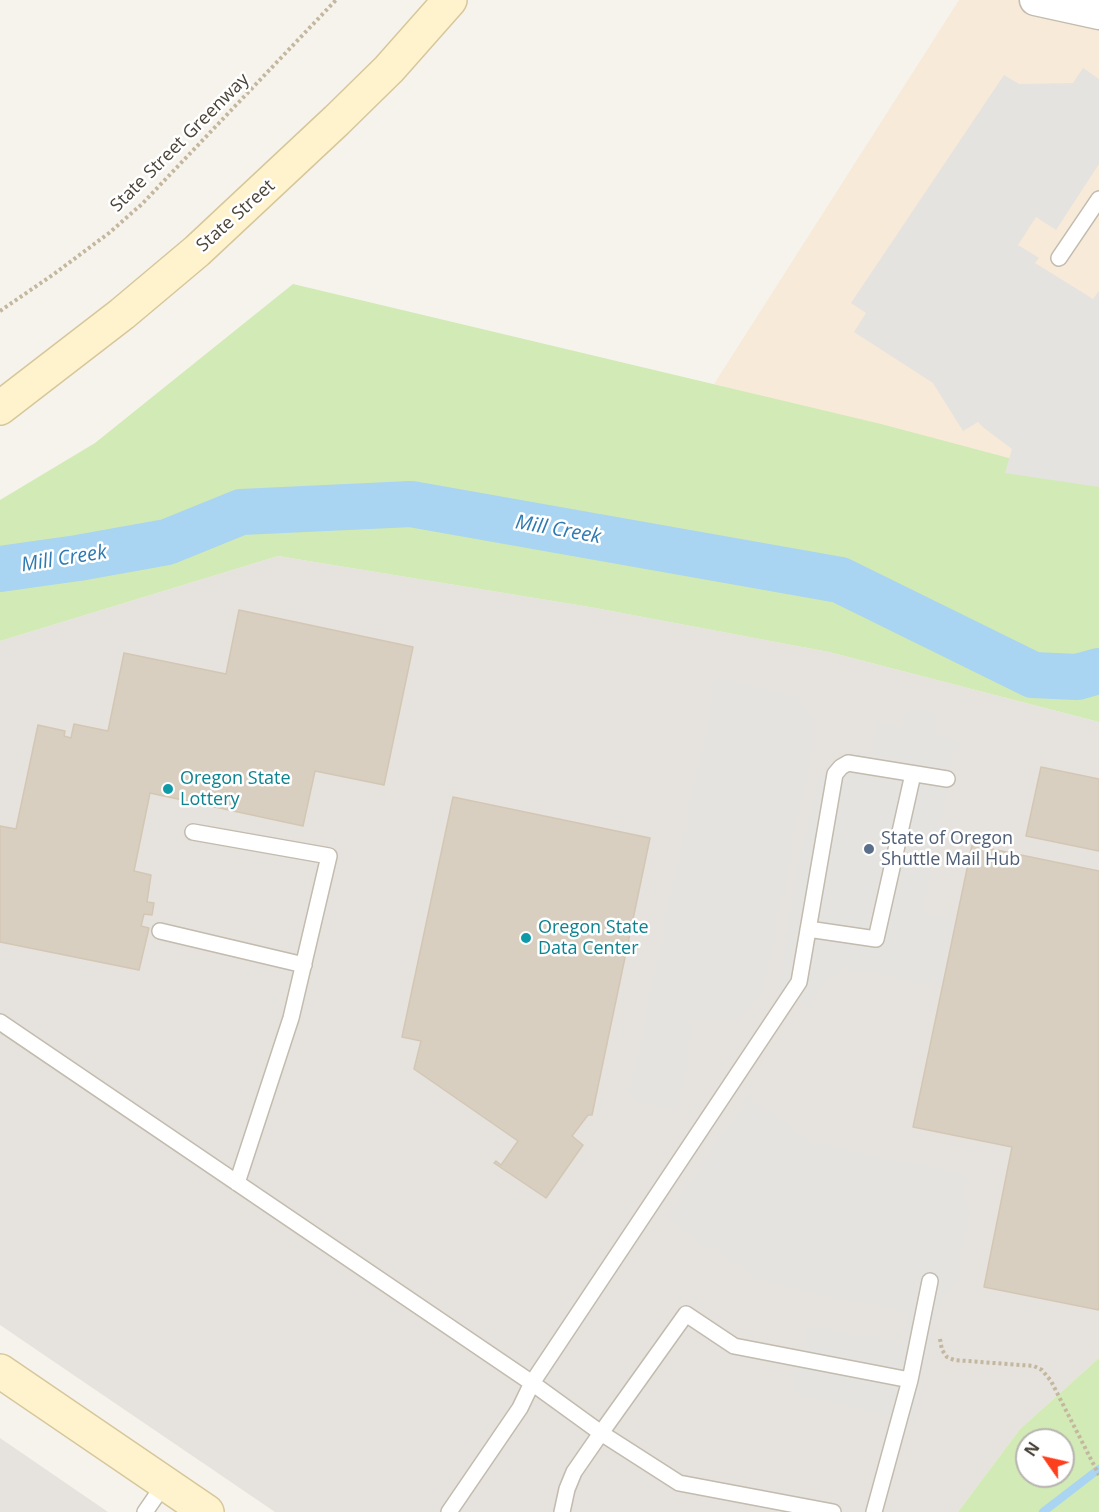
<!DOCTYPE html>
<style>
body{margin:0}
#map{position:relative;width:1099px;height:1512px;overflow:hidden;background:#f6f3ec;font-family:"Open Sans",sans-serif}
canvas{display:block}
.north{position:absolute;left:1015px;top:1428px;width:60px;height:60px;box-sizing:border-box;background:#fff;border:2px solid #b7b4b0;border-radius:50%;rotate:304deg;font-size:16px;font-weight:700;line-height:24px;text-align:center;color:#4b4439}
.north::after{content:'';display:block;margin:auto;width:21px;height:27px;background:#fc3f1d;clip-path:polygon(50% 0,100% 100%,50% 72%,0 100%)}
</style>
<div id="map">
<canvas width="1099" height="1512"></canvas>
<div class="north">N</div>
</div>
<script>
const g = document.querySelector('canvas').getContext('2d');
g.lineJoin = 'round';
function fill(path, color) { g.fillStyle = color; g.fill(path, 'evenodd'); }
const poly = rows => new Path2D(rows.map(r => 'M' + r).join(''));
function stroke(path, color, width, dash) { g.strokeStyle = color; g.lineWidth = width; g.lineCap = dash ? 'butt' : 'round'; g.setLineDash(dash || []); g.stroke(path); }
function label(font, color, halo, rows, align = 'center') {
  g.font = font + ' "Open Sans",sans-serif'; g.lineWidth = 5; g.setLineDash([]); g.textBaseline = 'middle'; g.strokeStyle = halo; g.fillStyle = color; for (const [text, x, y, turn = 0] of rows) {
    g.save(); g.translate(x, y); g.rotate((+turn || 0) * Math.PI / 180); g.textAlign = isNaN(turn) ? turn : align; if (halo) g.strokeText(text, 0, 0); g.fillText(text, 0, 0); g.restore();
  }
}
const commercial = poly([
 [959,0,1099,0,1099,482,714,384]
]);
const industrial = poly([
 [278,556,590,607,829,652,1099,722,1099,1358,1020,1429,958,1512,275,1512,0,1325,0,641],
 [0,1438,108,1512,0,1512]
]);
const green = poly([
 [293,284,881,424,1099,482,1099,722,829,652,590,607,278,556,0,641,0,500,95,443],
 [1099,1358,1099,1512,958,1512,1020,1429],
 [1027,1440,1063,1440,1063,1476,1027,1476]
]);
const parking = poly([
 [1083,68,1099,79,1099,164,1056,230,1036,217,1018,245,1039,258,1035,263,1093,299,1099,291,1099,487,1005,473,1012,449,984,428,978,422,963,431,933,383,854,332,866,313,851,303,1004,75,1019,84,1073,83],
 [716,678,797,696,811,713,813,721,815,737,762,992,752,1008,739,1017,722,1021,695,1019,676,1111,628,1096],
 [907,706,938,713,934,729,935,732,941,736,958,739,940,822,943,823,923,911,956,919,942,986,843,968,827,979,808,1007,778,987,795,875,818,778,828,766,842,756,857,752,871,753,878,722,900,726,903,723],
 [747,1096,817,1143,966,1175,962,1194,970,1212,956,1280,950,1292,940,1298,915,1420,791,1394,808,1323,903,1344,910,1313,763,1282,665,1218]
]);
const stream = poly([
 [1043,1512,1099,1469]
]);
const river = poly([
 [0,569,78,558,167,542,241,512,411,504,840,580,1033,675,1077,677,1099,671]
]);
const building = poly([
 [239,610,413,647,384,785,315,771,303,826,150,793,134,871,151,875,147,902,154,903,152,915,144,914,141,926,149,928,139,970,0,942,0,826,16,829,38,725,65,731,64,736,71,738,74,724,108,731,124,653,226,674,239,610],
 [1041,767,1099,779,1099,851,1026,836,1041,767],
 [453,797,650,838,592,1115,588,1115,572,1136,583,1145,546,1198,494,1163,496,1161,501,1165,518,1141,414,1069,421,1041,402,1037,453,797],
 [972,845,1099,871,1099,1310,984,1287,1012,1147,913,1127,972,845]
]);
const path = poly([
 [0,311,54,274,109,233,142,204,336,0],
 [940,1339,942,1350,947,1357,954,1360,1034,1366,1042,1370,1051,1381,1099,1475]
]);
const lane = poly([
 [1059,258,1099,199],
 [193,832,329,856,291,1018,237,1183],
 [808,929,876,939,913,774],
 [160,931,304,965],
 [0,1022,532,1383,601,1433,686,1314,734,1346,910,1380,930,1281],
 [145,1512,165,1483],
 [449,1512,520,1408,532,1383,799,982,835,774,841,767,848,763,947,779],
 [562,1512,567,1489,574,1472,601,1433,679,1483,833,1512],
 [874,1512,910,1380]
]);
const street = poly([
 [1035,0,1099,14]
]);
const secondary = poly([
 [0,408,122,314,197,251,337,120,389,69,450,0],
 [0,1371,207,1512]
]);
const markers = [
 [168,789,6,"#0f9aa8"],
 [869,849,6,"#5c6f8a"],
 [526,938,6,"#0f9aa8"]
];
const streetNames = [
 ["State Street Greenway",180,143,-45],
 ["State Street",236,216,-42]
];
const cultureNames = [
 ["Oregon State",180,779],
 ["Lottery",180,800],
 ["Oregon State",538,928],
 ["Data Center",538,949]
];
const serviceNames = [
 ["State of Oregon",881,839],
 ["Shuttle Mail Hub",881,860]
];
const waterNames = [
 ["Mill Creek",558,530,10],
 ["Mill Creek",64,559,-9]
];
fill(commercial, '#f7ead8');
fill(industrial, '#e6e2dd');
fill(green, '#d2eab5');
fill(parking, '#e5e3e0');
stroke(stream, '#a9d4f2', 8);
stroke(river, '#a9d4f2', 46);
fill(building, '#d8cfc1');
stroke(building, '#d3c7b4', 1.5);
stroke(lane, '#c2bbae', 18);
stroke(street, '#c2bbae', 33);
stroke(secondary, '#d6c79b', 36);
stroke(path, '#c4b79f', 4, [3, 3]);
stroke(lane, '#fff', 15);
stroke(street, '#fff', 30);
stroke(secondary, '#fff3cd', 33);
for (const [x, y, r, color] of markers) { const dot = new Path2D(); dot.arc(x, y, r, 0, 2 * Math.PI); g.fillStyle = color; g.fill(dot); stroke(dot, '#fff', 2); }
label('18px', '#4b4439', '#fff', streetNames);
label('18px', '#0d838f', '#fff', cultureNames, 'left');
label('18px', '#4e5e75', '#fff', serviceNames, 'left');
label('italic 20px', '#2e7ab2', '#fff', waterNames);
</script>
